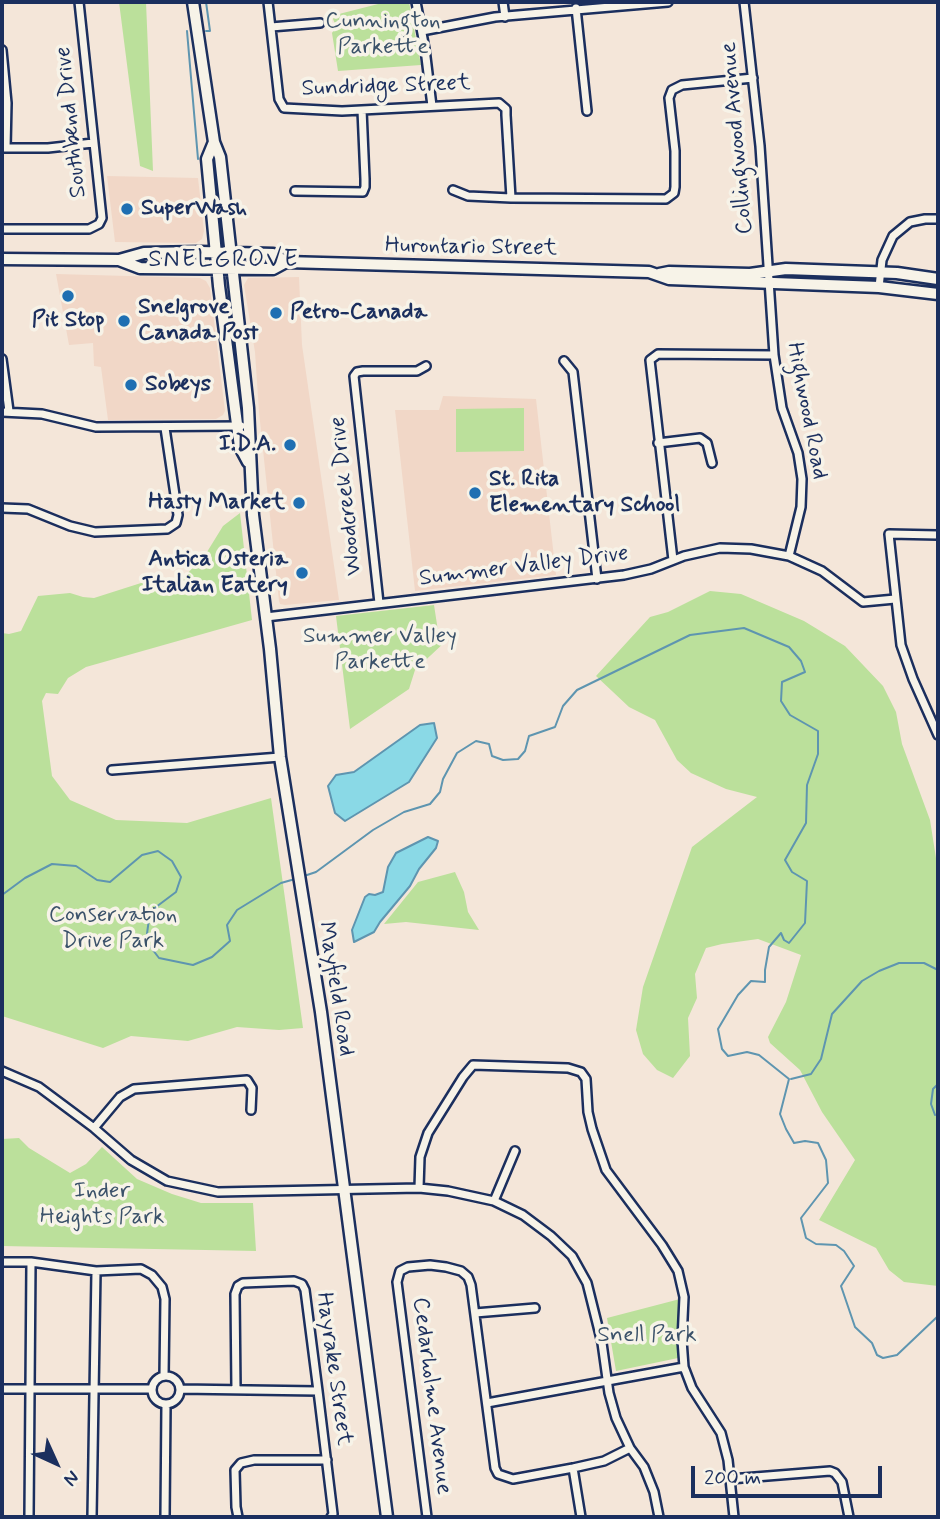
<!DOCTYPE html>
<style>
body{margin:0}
#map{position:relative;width:940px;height:1519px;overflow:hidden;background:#f4e6d9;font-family:Mynerve,sans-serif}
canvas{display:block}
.frame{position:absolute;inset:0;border:4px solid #1b2f5e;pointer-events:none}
.north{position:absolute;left:21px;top:1428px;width:70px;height:70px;-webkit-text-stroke:5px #f7f3e8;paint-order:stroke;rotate:135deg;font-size:19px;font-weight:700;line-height:28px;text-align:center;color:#1b2f5e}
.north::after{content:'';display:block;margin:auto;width:24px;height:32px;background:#1b2f5e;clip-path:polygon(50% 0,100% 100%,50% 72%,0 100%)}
.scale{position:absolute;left:691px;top:1466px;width:191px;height:32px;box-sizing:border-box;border:4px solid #1b2f5e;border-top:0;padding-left:9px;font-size:21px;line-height:24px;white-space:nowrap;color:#1b2f5e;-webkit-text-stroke:5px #f7f3e8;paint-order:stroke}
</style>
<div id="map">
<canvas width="940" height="1519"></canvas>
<div class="frame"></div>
<div class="north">N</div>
<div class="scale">200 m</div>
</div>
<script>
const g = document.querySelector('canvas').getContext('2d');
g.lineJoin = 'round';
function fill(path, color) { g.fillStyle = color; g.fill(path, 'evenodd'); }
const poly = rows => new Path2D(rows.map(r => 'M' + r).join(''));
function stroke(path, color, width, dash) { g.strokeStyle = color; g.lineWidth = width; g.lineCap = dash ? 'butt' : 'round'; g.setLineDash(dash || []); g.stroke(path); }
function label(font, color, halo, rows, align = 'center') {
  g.font = font + ' Mynerve,sans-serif'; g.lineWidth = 7; g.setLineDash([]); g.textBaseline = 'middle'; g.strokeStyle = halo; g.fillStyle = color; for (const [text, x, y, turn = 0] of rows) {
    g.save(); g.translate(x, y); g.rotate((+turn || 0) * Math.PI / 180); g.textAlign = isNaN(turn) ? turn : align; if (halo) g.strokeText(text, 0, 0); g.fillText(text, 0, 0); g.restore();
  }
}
const built = poly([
 [107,176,198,178,204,231,202,239,196,243,115,242],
 [56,274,200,278,206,281,210,288,225,411,223,415,216,419,108,420,101,367,94,366,93,343,69,345],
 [299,277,302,345,339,600,285,605,280,604,279,601,259,412,255,352,244,285,248,278],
 [443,396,536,399,556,575,415,591,395,410,439,410]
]);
const green = poly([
 [119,2,146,2,153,171,140,166],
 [386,2,409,2,421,65,338,71,332,33,336,26,333,19,335,15],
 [524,408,524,451,456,452,456,409],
 [240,513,252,620,86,667,68,678,58,694,46,693,42,701,52,776,70,800,116,820,187,823,271,798,303,1028,279,1030,237,1027,188,1041,131,1036,103,1048,2,1016,2,633,9,634,21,631,38,596,70,593,83,597,94,598,141,583,188,577,188,573,207,552,223,526],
 [710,591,741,594,804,621,845,646,883,686,896,712,902,744,930,820,938,871,938,1286,904,1282,889,1270,876,1248,819,1220,855,1160,822,1112,800,1070,770,1043,768,1037,786,1002,801,955,758,939,722,944,706,948,695,974,697,998,688,1018,690,1056,673,1078,657,1070,643,1054,636,1030,643,987,692,847,757,797,726,789,691,773,677,760,655,720,629,707,596,676,650,617,668,612],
 [434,605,438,631,446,641,415,670,409,689,350,729,336,616],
 [455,872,464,892,468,912,479,930,406,922,384,924,418,882],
 [19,1138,29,1148,70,1173,86,1164,102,1147,137,1179,172,1194,201,1203,253,1203,256,1251,2,1246,2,1139],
 [680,1299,678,1358,616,1371,607,1318]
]);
const water = poly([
 [434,723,437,738,409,782,345,821,335,813,328,786,336,775,354,772,420,725,434,723],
 [428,837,438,841,436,848,419,869,410,886,380,922,374,932,354,942,352,930,365,897,369,894,375,895,383,892,388,867,396,853,428,837]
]);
const stream = poly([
 [206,2,210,31,206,31],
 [187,31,198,159],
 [304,876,316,872,373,830,404,812,430,804,440,792,443,779,457,753,476,741,489,744,492,756,503,760,518,759,525,751,529,736,555,727,563,706,577,690,690,635,744,628,789,647,801,661,805,672,782,682,781,701,790,715,818,731,818,754,807,785,806,823,785,860,792,872,807,881,805,923,789,943,784,940,781,933,769,947,765,970,765,982,751,981,738,995,718,1029,722,1049,728,1056,747,1052,759,1055,789,1079,780,1114,786,1129,794,1143,805,1141,818,1143,826,1160,828,1183,801,1218,806,1238,816,1244,836,1245,844,1251,854,1266,841,1286,855,1327,872,1343,877,1355,883,1358,897,1355,938,1316],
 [2,895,25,878,52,864,76,866,97,880,110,882,142,855,158,851,172,861,181,877,176,892,156,907,149,919,146,941,159,958,193,965,212,957,230,941,227,925,237,910,281,883,295,879],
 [791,1079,811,1074,821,1059,832,1014,862,981,879,971,899,963,924,963,938,970],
 [935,1115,931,1104,933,1089,938,1084]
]);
const minor = poly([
 [268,2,279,99,284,108,342,111,499,103,506,109,506,115,511,198],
 [416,2,425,49,432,106],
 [503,2,505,17],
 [744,2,760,146,774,355,782,408,798,453,802,479,801,507,789,556],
 [576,8,587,111],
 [271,27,320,23],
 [422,31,495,17,668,2],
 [2,50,7,103,6,148],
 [2,148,48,148,93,143],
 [453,190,468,196,511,198,666,199,674,193,675,187,675,151,669,98,672,90,682,85,753,78],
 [295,191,363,192,365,187,365,179,362,110],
 [2,229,89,229,99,224,102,218,79,2],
 [879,287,882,260,893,236,910,222,925,219,938,219],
 [2,359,9,411],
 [564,361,573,372,597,579],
 [2,412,42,414,96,427,241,426],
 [658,443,700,438,707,443,712,463],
 [2,508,28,509,70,526,95,532,167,529,176,523,178,515,165,428],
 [938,535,889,534,901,645,913,679,938,735],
 [673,560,650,360,658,354,774,355],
 [379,603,354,376,357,372,363,371,417,371,426,366],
 [266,617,624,575,651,569,684,556,720,548,751,549,789,556,822,571,863,602,895,599],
 [112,770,280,757],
 [2,1071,39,1087,94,1128,131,1160,167,1181,218,1192,419,1188,448,1191,494,1201,523,1215,551,1236,572,1256,587,1283,602,1343,609,1393,616,1418,630,1448,644,1467,654,1492,659,1517],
 [94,1128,120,1097,134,1089,247,1080,252,1088,251,1110],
 [419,1188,420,1157,428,1133,463,1077,473,1065,568,1068,581,1072,586,1079,588,1112,592,1129,606,1170,662,1245,678,1271,684,1297,682,1340,684,1367,692,1388,721,1433,728,1460,734,1517],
 [494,1201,515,1151],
 [2,1262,31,1262,96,1271,141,1269,152,1275,162,1287,165,1299,164,1376],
 [475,1313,535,1308],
 '152 1390a14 14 0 1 1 28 0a14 14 0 1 1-28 0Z',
 [2,1389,152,1389],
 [180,1389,318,1391],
 [236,1390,235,1294,238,1286,243,1283,294,1281,302,1284,305,1290,318,1391,333,1514,331,1517],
 [487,1403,684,1367],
 [573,1468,581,1517],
 [730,1479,830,1471,835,1473,842,1482,849,1517],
 [29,1517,31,1262],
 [92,1517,96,1271],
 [165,1517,166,1404],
 [238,1517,236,1507,235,1470,241,1463,254,1460,327,1460],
 [427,1517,397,1282,400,1271,408,1267,430,1265,446,1267,461,1271,468,1277,471,1285,495,1468,498,1474,513,1479,573,1468,604,1461,630,1448]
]);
const major = poly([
 [193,2,214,142,220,157,248,408,253,515,270,649,280,757,321,1012,387,1517],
 [214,142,207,159,219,286,240,447,248,462],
 [2,259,119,260,144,253,201,252,273,254,286,262],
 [119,260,140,268,273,269,286,262,649,272,669,279,879,287,938,294],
 [659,274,669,272,750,274,786,269,897,273,938,279]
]);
const markers = [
 [127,209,7,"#1f6fb2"],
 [68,296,7,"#1f6fb2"],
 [276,313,7,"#1f6fb2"],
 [124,321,7,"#1f6fb2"],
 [131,385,7,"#1f6fb2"],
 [290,445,7,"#1f6fb2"],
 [475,493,7,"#1f6fb2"],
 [299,503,7,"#1f6fb2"],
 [302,573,7,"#1f6fb2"]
];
const parkNames = [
 ["Cunnington",383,22],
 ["Parkette",383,48],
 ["Summer Valley",380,637],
 ["Parkette",380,663],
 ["Conservation",113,916],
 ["Drive Park",113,942],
 ["Inder",102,1192],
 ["Heights Park",102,1218],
 ["Snell Park",647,1336]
];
const streetNames = [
 ["Sundridge Street",386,87,-2],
 ["Southbend Drive",72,122,-96],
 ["Collingwood Avenue",738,138,-95],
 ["Hurontario Street",471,248,1],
 ["Highwood Road",806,411,79],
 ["Woodcreek Drive",347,496,-96],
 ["Summer Valley Drive",524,567,-7],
 ["Mayfield Road",335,989,81],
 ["Hayrake Street",333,1369,82],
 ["Cedarholme Avenue",431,1396,83]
];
const poiNames = [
 ["SuperWash",141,209],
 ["Snelgrove",138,308],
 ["Canada Post",138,334],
 ["Petro-Canada",290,313],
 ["Pit Stop",68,321,"center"],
 ["Sobeys",145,385],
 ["I.D.A.",276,445,"right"],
 ["St. Rita",489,480],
 ["Elementary School",489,506],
 ["Hasty Market",285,503,"right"],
 ["Antica Osteria",288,560,"right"],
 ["Italian Eatery",288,586,"right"]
];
const neighbourhoodNames = [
 ["SNELGROVE",224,261]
];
fill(built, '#f1d7c7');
fill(green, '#bbe09b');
fill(water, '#8ad9e6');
stroke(water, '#5e95b0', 2);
stroke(stream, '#5e95b0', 2);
stroke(minor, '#1b2f5e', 12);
stroke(major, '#1b2f5e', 15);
stroke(minor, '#f7f3e8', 7);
stroke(major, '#f7f3e8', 10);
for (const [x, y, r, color] of markers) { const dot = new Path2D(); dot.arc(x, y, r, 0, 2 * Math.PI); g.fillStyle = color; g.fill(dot); stroke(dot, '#f7f3e8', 2.5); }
label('23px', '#3b526a', '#f7f3e8', parkNames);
label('23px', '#1b2f5e', '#f7f3e8', streetNames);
label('bold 23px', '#1b2f5e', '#f7f3e8', poiNames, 'left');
g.letterSpacing = '2px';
label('24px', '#1b2f5e', '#f7f3e8', neighbourhoodNames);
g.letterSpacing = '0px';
</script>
